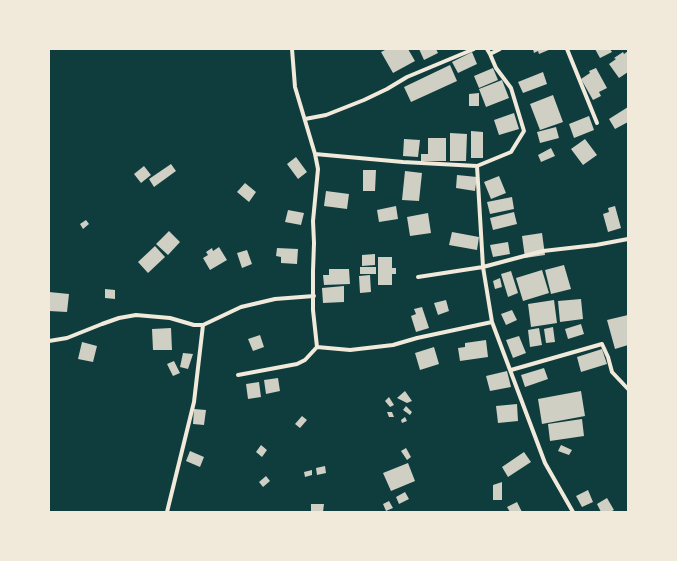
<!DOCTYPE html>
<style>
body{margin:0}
#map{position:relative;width:677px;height:561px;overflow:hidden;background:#0f3d3e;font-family:Quicksand,sans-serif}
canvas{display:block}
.frame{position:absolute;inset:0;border:50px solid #f1e9da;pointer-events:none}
</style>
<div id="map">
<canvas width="677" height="561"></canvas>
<div class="frame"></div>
</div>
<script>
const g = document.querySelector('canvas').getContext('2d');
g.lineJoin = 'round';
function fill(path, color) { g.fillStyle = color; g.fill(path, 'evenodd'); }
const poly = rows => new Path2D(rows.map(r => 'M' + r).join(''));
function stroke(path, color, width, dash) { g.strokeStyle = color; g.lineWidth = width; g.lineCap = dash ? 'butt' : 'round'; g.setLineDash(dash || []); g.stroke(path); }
const building = poly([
 [387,49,408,49,415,61,393,73,381,52],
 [419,49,436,49,438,53,424,60],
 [533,49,551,49,539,54,538,51,534,53],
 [595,49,610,49,612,52,600,58],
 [628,51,628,72,619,78,609,64,616,59,614,58,623,52,624,54],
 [472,52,477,64,458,73,452,62],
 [450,65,457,81,411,102,404,87],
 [493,68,498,80,479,88,474,76],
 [596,68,607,88,599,92,601,96,593,100,581,79,590,73,589,71],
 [543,72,547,84,523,93,518,82],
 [502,80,509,98,486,107,479,89],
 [479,93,479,106,469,106,469,94],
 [553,95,563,122,540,130,530,104],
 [628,107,628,122,615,129,609,119],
 [514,113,519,129,499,135,494,120],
 [589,116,594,130,574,138,569,124],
 [556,127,559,138,540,143,537,132],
 [471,131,483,132,483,158,471,158],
 [450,133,467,134,466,161,450,161],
 [428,138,446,138,446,161,421,161,421,154,428,154],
 [404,139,420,140,418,157,403,156],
 [585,139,597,155,583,165,571,149],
 [551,148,555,156,541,162,538,155],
 [296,157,307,172,298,179,287,164],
 [171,164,176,171,154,187,149,179],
 [144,166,151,175,141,183,134,174],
 [363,170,376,170,375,191,363,191],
 [405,171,422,173,419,201,402,200],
 [457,175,477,177,475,191,456,188],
 [499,176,506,193,491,199,484,182],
 [245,183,256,192,249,202,237,192],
 [326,191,349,194,347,209,324,206],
 [512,197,514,209,490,214,487,202],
 [396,206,398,219,379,222,377,210],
 [615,206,621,228,608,232,603,214,609,212,608,208],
 [288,210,304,213,301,225,285,222],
 [514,212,517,224,493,230,490,218],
 [428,213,431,233,410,236,407,217],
 [86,220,89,224,83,229,80,224],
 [169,231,180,242,168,255,156,244],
 [452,232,479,237,477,250,449,245],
 [542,233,545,255,525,258,522,236],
 [508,242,510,254,493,257,490,245],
 [155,246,165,257,148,273,138,262],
 [219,247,227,260,210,270,203,258,208,255,206,252,212,248,213,251],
 [277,248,298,249,297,264,281,263,281,257,276,256],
 [247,250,252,264,242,268,237,253],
 [375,254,375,265,362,266,362,255],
 [378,257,392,257,392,268,396,268,396,274,392,274,392,285,378,285],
 [564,265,571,289,551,294,545,270],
 [360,267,376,267,376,274,360,274],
 [329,269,349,269,350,284,324,285,323,275,329,275],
 [542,270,549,293,523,301,516,278],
 [511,271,518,293,508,297,501,274],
 [370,275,371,292,360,293,359,276],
 [500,278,502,287,495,289,493,281],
 [344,286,344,302,323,303,322,288],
 [105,289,115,290,115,299,105,298],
 [49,292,69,294,67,312,49,311],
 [581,299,583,319,560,322,558,301],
 [446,300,449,311,438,315,434,303],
 [554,300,557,323,531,327,528,304],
 [422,307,429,328,416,332,411,316,416,314,414,309],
 [512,310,517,320,506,325,501,314],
 [628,315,628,345,615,349,607,320],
 [581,324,584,334,568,339,565,329],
 [553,327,555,342,546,343,544,329],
 [171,328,172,350,153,350,152,329],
 [539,328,542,345,530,347,528,330],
 [260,335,264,347,253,351,248,339],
 [519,336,526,353,513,358,506,340],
 [486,340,488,357,460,361,458,348,465,347,465,343],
 [82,342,97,346,93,362,78,359],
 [434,347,439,364,420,370,415,353],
 [602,349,607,364,581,372,577,357],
 [183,353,193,354,188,369,180,367],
 [174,361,180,373,173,376,167,364],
 [544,368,548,379,525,387,521,375],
 [507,371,511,387,490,391,486,376],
 [278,378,280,391,266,394,264,380],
 [259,382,261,397,248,399,246,384],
 [405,391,412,401,407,403,397,398],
 [581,391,585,416,542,424,538,399],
 [389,397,394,405,390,407,385,401],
 [517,404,518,421,498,423,496,406],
 [406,406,412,412,410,415,403,410],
 [194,409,206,410,204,425,193,424],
 [387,412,392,412,394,417,389,417],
 [302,416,307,420,300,428,295,424],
 [405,417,407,421,402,423,401,420],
 [582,419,584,436,550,441,548,424],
 [261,445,267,450,262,457,256,452],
 [561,445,572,450,569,455,558,451],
 [406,448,411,457,407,460,401,451],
 [190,451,204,457,200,467,186,461],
 [524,452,531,462,508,477,502,467],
 [408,463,415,481,391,491,383,473],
 [325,466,326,473,317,475,316,468],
 [312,470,312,475,305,477,304,472],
 [266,476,270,481,263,487,259,482],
 [502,482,502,500,493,500,493,485],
 [588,490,593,502,582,507,576,496],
 [405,492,409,499,399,504,396,497],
 [607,498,614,510,610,512,601,512,597,504],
 [389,501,393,508,386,511,383,504],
 [517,502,522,512,510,512,507,507],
 [311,504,324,504,323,512,311,512]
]);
const minor = poly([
 [487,49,490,54],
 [500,49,490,54,496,68,511,88,524,131,511,152,477,166,483,267,492,322,545,463,573,512],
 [567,49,597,123],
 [305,119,326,115,364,100,387,89,407,77,474,49],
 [315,154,403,162,477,166],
 [418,277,483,267,543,251,596,245,628,239],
 [49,341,67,338,102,324,119,318,136,315,170,318,194,325,203,325,241,307,275,299,314,296],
 [317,347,350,350,393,345,417,338,492,322],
 [511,370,602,344,608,357,612,372,628,389],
 [238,375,297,364,305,360,317,347,313,310,313,271,314,243,313,221,318,169,315,154,295,87,292,49],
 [167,512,194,402,203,325]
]);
fill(building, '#cfcfc3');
stroke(minor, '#f1e9da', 4);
</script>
